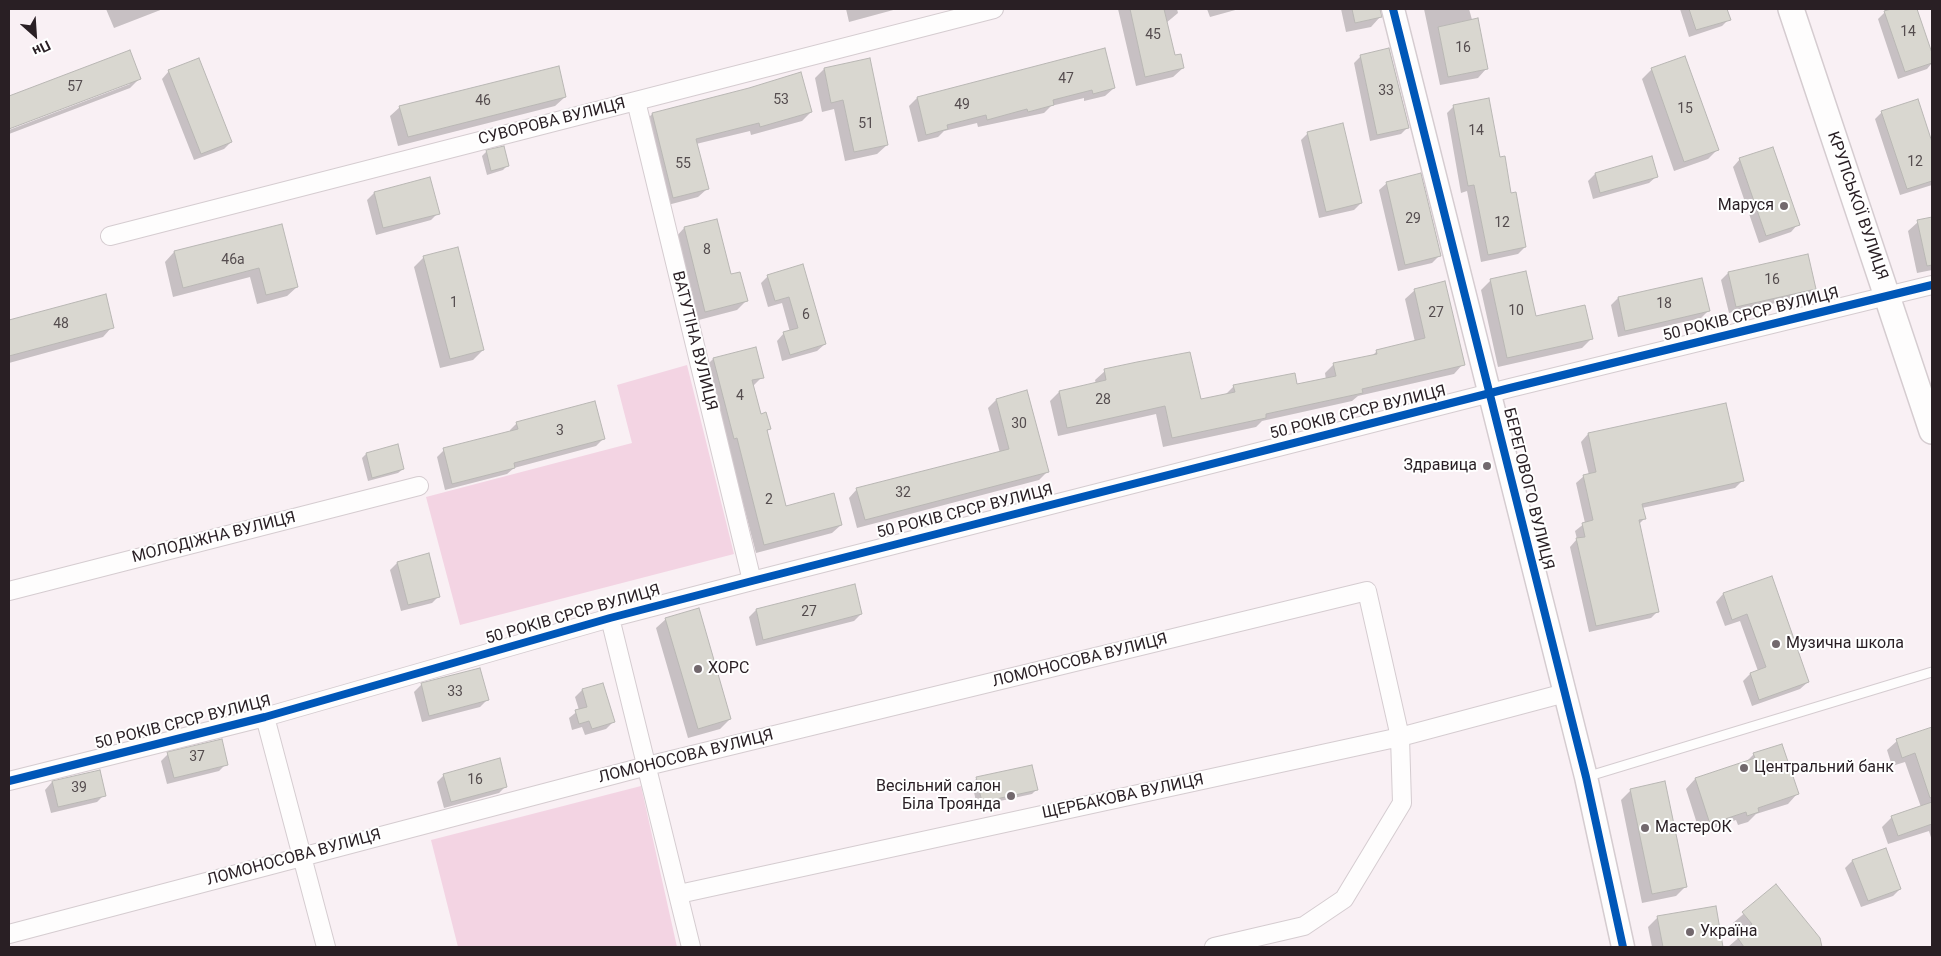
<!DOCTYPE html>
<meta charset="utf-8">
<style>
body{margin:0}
#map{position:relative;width:1941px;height:956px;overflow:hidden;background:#f9f0f4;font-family:Roboto,sans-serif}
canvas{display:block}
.frame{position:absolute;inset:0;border:10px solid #291f24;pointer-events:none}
.north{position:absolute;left:10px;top:10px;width:50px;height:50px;-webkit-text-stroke:4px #fff;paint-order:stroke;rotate:154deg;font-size:14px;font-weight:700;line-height:20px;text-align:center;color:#291f24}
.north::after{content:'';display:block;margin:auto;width:18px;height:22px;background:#291f24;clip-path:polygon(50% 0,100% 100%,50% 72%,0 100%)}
</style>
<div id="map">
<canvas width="1941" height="956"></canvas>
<div class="frame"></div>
<div class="north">Пн</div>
</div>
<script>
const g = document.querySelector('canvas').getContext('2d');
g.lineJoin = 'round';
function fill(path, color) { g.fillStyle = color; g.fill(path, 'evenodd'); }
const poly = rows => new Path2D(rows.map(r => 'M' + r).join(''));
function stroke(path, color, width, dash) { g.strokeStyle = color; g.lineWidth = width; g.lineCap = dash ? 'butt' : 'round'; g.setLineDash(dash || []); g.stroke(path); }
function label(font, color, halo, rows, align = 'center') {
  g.font = font + ' Roboto,sans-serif'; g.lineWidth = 4; g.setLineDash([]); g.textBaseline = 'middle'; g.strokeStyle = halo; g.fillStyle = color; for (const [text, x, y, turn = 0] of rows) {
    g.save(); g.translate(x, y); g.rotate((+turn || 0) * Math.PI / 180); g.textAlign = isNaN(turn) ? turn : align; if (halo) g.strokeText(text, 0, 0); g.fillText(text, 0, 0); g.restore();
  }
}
const green = poly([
 [687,365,734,554,460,625,426,497,632,443,617,385],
 [641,786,677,947,458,947,431,840]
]);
const shadow = poly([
 [106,9,163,9,114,28],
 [846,9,897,9,849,22],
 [1118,9,1177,9,1178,13,1166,23,1174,57,1183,68,1173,77,1136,86],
 [1207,9,1239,9,1210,17],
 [1341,9,1379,9,1380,17,1371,27,1346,32],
 [1424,9,1469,9,1486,69,1478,78,1440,85],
 [1680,9,1726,9,1729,19,1722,26,1689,37],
 [1895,9,1916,9,1932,57,1932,63,1927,69,1898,79,1878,19,1885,12],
 [129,52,139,79,130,88,9,134,9,130,130,84,130,82,9,127,9,97],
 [1361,56,1408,127,1401,134,1370,141,1354,63],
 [869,59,887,145,877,154,845,161,834,109,822,112,815,78,824,69],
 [1652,69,1717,150,1708,159,1674,171,1642,79],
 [169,71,231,142,224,149,194,160,162,79],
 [1114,88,1105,96,1084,101,1084,98,1051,106,1044,113,978,127,977,123,944,131,938,137,918,142,909,106,917,98],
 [565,97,555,106,398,146,390,116,400,107],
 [1917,100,1932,146,1932,185,1900,195,1875,119,1882,112],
 [1454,106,1498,159,1525,247,1518,254,1481,262,1467,191,1461,193,1447,113],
 [811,112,802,121,751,135,750,131,696,144,707,189,698,197,664,206,644,123,652,114],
 [1308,133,1361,203,1354,210,1319,218,1301,140],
 [486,152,507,166,503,170,487,175,482,156],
 [1651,158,1657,176,1649,183,1593,199,1588,181,1595,174],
 [1740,159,1798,224,1791,232,1759,243,1733,167],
 [1387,183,1439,256,1432,263,1398,271,1379,190],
 [374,193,438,213,431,220,376,235,367,200],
 [1932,218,1932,270,1917,273,1908,231,1918,222],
 [281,225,297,287,287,296,257,304,250,277,173,297,165,262,174,252],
 [684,228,730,276,746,301,737,310,695,321,675,238],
 [424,257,483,350,473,360,440,368,414,267],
 [802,266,825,344,817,351,782,361,777,341,784,333,790,332,782,303,768,307,761,283,768,276],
 [1728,273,1815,289,1808,296,1729,313,1721,280],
 [1701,279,1708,311,1701,318,1618,337,1611,305,1618,298],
 [1491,280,1535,317,1591,339,1582,348,1498,367,1481,290],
 [1415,290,1463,364,1454,374,1358,396,1352,401,1262,421,1256,427,1163,447,1156,414,1058,436,1050,401,1059,392,1096,384,1095,380,1105,371,1200,401,1225,395,1234,386,1296,386,1326,380,1325,373,1334,364,1372,356,1377,351,1415,342,1405,299],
 [106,295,112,327,103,337,9,363,9,321],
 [713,359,762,377,753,386,760,415,769,429,766,432,786,507,841,525,832,533,756,553,728,446,705,367],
 [996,400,1048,471,1039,480,857,528,849,498,857,489,1000,453,988,408],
 [517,423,603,439,596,446,514,468,507,474,445,490,437,457,444,450,510,432,510,430],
 [1588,434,1742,481,1735,488,1642,508,1644,519,1639,524,1658,611,1651,618,1589,632,1570,547,1577,539,1575,531,1585,523,1576,483,1584,476,1589,475,1581,442],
 [366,454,403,469,398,473,368,481,362,458],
 [428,555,439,596,432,603,401,611,390,570,397,563],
 [1771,578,1808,682,1800,689,1752,706,1743,681,1750,674,1758,671,1740,621,1725,626,1716,602,1723,594],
 [756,610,861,614,854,621,756,646,749,617],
 [666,619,730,719,720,729,688,738,656,628],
 [422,684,487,700,480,707,422,722,414,692],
 [602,684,613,722,606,729,585,735,582,727,572,730,569,718,579,710,575,697,582,690],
 [1932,728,1932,841,1929,831,1888,844,1882,827,1892,817,1921,807,1905,762,1892,766,1887,750,1897,741],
 [168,754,226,764,219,771,167,784,161,761],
 [1754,754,1797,794,1788,804,1756,814,1748,822,1738,825,1736,820,1700,833,1686,789,1695,779,1745,763],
 [99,771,104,795,97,802,51,813,45,790,52,782],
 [444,775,506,786,499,793,444,808,437,782],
 [977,778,1036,790,1032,794,977,806,972,783],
 [1631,790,1686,886,1676,896,1642,903,1621,800],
 [1886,850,1900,889,1893,896,1861,907,1845,868,1852,861],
 [1776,886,1819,938,1821,947,1728,947,1743,934,1733,923],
 [1715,907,1722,947,1652,947,1648,927,1658,917]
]);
const building = poly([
 [1130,9,1164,9,1175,55,1181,54,1184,68,1145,77,1130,9],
 [1352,9,1380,9,1382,17,1355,23,1352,9],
 [1689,9,1727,9,1731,20,1696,30,1689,9],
 [1891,9,1917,9,1932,53,1932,63,1905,72,1884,11,1891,9],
 [1478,18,1488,69,1448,77,1438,27,1478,18],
 [1105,48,1115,88,1093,94,1092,90,1053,100,1054,105,1028,112,1027,109,987,120,986,115,947,125,948,129,926,135,917,97,1105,48],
 [1389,48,1409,128,1377,135,1360,55,1389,48],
 [130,50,141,79,9,129,9,96,130,50],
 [1685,56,1719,150,1684,162,1651,68,1685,56],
 [199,58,232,142,201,154,168,70,199,58],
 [870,58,888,145,854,152,843,100,831,103,824,68,870,58],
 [559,66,566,97,408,137,399,106,559,66],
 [801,72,812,112,760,127,759,123,696,139,709,189,673,198,652,113,749,88,801,72],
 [1489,98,1500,157,1505,156,1511,193,1516,192,1526,247,1488,255,1474,185,1468,186,1453,105,1489,98],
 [1918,99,1932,142,1932,181,1907,189,1881,111,1918,99],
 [1343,123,1362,203,1326,212,1307,132,1343,123],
 [504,146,509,166,491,171,486,150,504,146],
 [1773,147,1800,225,1766,236,1739,158,1773,147],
 [1652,156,1658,177,1600,193,1595,173,1652,156],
 [1421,173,1441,256,1405,265,1386,182,1421,173],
 [430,177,440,214,383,228,374,192,430,177],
 [1932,217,1932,265,1927,266,1917,220,1932,217],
 [717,219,731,274,740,272,748,301,705,312,684,227,717,219],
 [282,224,298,287,266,295,259,268,183,288,174,251,282,224],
 [458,247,484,350,450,359,423,256,458,247],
 [1808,254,1816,289,1736,307,1728,272,1808,254],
 [803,264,826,344,790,355,783,332,798,328,789,297,775,301,767,275,803,264],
 [1526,271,1536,316,1585,305,1593,339,1507,358,1490,279,1526,271],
 [1702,278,1710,311,1625,331,1618,297,1702,278],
 [1445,281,1465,365,1362,389,1363,393,1266,414,1266,418,1172,438,1165,406,1067,428,1059,391,1106,380,1104,369,1137,362,1190,352,1201,399,1235,392,1233,385,1295,373,1297,384,1336,376,1333,363,1377,354,1376,350,1425,338,1414,289,1445,281],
 [106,294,114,328,9,356,9,320,106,294],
 [756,347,764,378,752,380,761,414,766,412,771,429,767,430,786,506,834,493,842,525,764,545,737,438,734,439,713,358,756,347],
 [1027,390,1049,472,865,520,856,488,1009,449,996,399,1027,390],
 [595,401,605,439,514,463,515,468,452,484,443,448,518,429,516,422,595,401],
 [1726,403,1744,481,1642,504,1646,519,1639,520,1659,612,1596,626,1576,538,1585,537,1582,523,1593,520,1583,475,1596,472,1588,433,1726,403],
 [398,444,404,469,372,478,366,453,398,444],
 [429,553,440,597,408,605,397,562,429,553],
 [1772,576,1809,682,1759,700,1750,673,1766,667,1747,614,1732,620,1723,593,1772,576],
 [855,584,862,614,763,640,756,609,855,584],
 [699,608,731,719,698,729,665,618,699,608],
 [480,668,489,700,429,716,421,683,480,668],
 [603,683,615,722,592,729,589,721,579,724,575,710,587,707,582,689,603,683],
 [1932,727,1932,797,1930,798,1915,753,1902,758,1896,739,1932,727],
 [222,739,228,765,174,778,167,752,222,739],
 [1782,744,1799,794,1758,808,1759,812,1747,816,1746,812,1710,824,1695,778,1755,758,1753,753,1782,744],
 [500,758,507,787,451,802,443,774,500,758],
 [1032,765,1038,790,982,802,976,777,1032,765],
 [100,770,106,796,58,807,52,781,100,770],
 [1665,781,1687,887,1652,894,1630,789,1665,781],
 [1932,802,1932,824,1898,836,1891,816,1932,802],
 [1886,848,1901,889,1868,901,1852,860,1886,848],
 [1776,884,1820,938,1822,947,1744,947,1737,937,1752,924,1742,912,1776,884],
 [1716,906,1723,947,1663,947,1657,916,1716,906]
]);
const service = poly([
 [1586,777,1932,672]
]);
const minor = poly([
 [636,101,752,581],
 [110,236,994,9],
 [9,591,419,486],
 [610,618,691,947],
 [265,717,326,947],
 [9,781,265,717,610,618,752,581,1510,388,1932,285],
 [679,894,1400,737,1565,693],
 [9,934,647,766,1367,591,1400,737,1402,803,1344,899,1304,926,1214,947]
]);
const tertiary = poly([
 [1393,9,1586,777,1623,947]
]);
const secondary = poly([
 [1791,9,1932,431]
]);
const cycleway = poly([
 [1393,9,1586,777,1623,947],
 [9,781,265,717,610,618,752,581,1510,388,1932,285]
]);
const markers = [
 [1784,206,5,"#72686d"],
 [1487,466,5,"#72686d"],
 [1776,644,5,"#72686d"],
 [698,669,5,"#72686d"],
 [1744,768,5,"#72686d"],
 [1011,796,5,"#72686d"],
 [1645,828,5,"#72686d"],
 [1690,932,5,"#72686d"]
];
const numberNames = [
 ["14",1908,32],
 ["45",1153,35],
 ["16",1463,48],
 ["47",1066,79],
 ["57",75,87],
 ["33",1386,91],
 ["53",781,100],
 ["46",483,101],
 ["49",962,105],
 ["15",1685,109],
 ["51",866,124],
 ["14",1476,131],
 ["12",1915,162],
 ["55",683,164],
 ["29",1413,219],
 ["12",1502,223],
 ["8",707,250],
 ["46а",233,260],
 ["16",1772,280],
 ["1",454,303],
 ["18",1664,304],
 ["10",1516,311],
 ["27",1436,313],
 ["6",806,315],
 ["48",61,324],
 ["4",740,396],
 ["28",1103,400],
 ["30",1019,424],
 ["3",560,431],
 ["32",903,493],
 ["2",769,500],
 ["27",809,612],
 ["33",455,692],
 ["37",197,757],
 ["16",475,780],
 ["39",79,788]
];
const streetNames = [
 ["СУВОРОВА ВУЛИЦЯ",552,122,-14],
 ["КРУПСЬКОЇ ВУЛИЦЯ",1857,206,71],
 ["50 РОКІВ СРСР ВУЛИЦЯ",1751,315,-14],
 ["ВАТУТІНА ВУЛИЦЯ",694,341,76],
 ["50 РОКІВ СРСР ВУЛИЦЯ",1358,413,-14],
 ["БЕРЕГОВОГО ВУЛИЦЯ",1528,489,76],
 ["50 РОКІВ СРСР ВУЛИЦЯ",965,512,-14],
 ["МОЛОДІЖНА ВУЛИЦЯ",214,538,-14],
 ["50 РОКІВ СРСР ВУЛИЦЯ",573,615,-16],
 ["ЛОМОНОСОВА ВУЛИЦЯ",1080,661,-14],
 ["50 РОКІВ СРСР ВУЛИЦЯ",183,723,-14],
 ["ЛОМОНОСОВА ВУЛИЦЯ",686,757,-14],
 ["ЩЕРБАКОВА ВУЛИЦЯ",1123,797,-12],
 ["ЛОМОНОСОВА ВУЛИЦЯ",294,858,-15]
];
const poiNames = [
 ["Маруся",1774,206,"right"],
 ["Здравица",1477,466,"right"],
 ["Музична школа",1786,644],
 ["ХОРС",708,669],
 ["Центральний банк",1754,768],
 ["Весільний салон",1001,787,"right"],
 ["Біла Троянда",1001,805,"right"],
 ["МастерОК",1655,828],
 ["Україна",1700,932]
];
fill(green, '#f3d4e3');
fill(shadow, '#0003');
fill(building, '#d9d7d0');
stroke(building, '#b9b7b4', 1);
stroke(service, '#d5ccd0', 11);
stroke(minor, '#d5ccd0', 20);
stroke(tertiary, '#d5ccd0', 25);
stroke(secondary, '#d5ccd0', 28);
stroke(service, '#fefdfd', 9);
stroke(minor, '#fefdfd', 18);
stroke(tertiary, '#fefdfd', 22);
stroke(secondary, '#fefdfd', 25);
stroke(cycleway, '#0057b8', 8);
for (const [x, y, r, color] of markers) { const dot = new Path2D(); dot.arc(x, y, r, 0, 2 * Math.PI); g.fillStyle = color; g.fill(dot); stroke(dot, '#fff', 2); }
label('14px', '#554d4f', null, numberNames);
label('16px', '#291f24', '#fff', streetNames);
label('16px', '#291f24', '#fff', poiNames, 'left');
</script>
